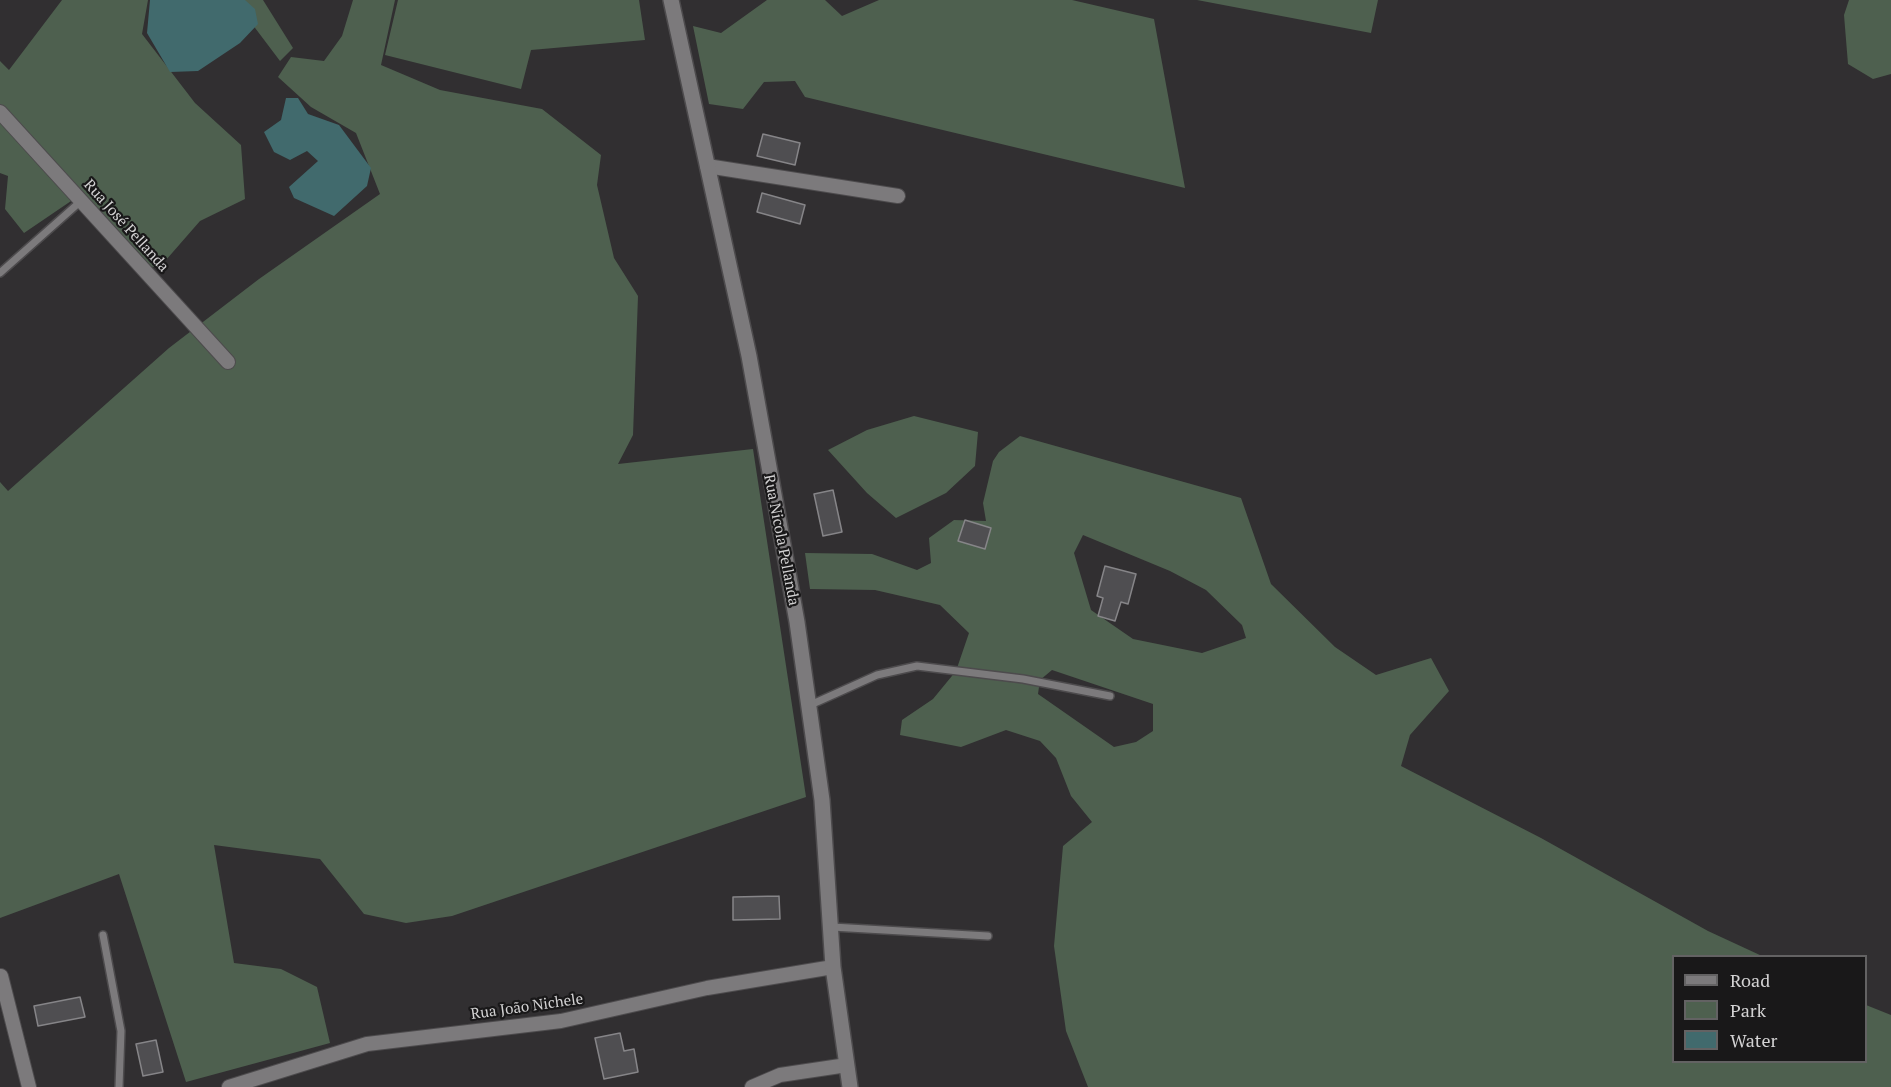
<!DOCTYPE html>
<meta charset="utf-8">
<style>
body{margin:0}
#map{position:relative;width:1891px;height:1087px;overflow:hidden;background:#312f31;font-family:"PT Serif",serif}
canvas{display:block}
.legend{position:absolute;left:1672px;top:955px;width:195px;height:108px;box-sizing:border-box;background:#191819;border:2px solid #636263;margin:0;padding:8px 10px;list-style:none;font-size:18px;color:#d3d2d3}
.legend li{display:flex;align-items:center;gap:12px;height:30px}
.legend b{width:30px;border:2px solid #636263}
</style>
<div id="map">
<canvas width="1891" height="1087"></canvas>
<ul class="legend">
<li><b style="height:8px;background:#7c7a7c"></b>Road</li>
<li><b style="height:16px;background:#4e604f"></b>Park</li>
<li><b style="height:16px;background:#416a6d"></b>Water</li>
</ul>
</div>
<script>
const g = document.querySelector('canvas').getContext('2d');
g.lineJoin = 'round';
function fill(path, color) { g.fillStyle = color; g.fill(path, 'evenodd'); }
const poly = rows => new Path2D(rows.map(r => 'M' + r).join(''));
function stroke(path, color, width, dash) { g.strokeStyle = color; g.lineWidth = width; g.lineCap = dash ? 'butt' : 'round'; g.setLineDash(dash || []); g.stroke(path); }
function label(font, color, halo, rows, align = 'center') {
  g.font = font + ' "PT Serif",serif'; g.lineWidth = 4.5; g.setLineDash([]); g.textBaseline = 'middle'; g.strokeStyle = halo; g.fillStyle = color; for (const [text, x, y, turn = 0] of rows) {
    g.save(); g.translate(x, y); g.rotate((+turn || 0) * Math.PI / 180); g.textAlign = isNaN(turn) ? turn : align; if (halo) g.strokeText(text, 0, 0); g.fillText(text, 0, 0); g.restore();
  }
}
const green = poly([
 [62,0,148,0,142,34,195,103,241,145,245,199,200,221,159,268,133,263,74,199,24,233,5,209,8,176,0,173,0,61,9,70],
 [234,0,263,0,293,48,280,61],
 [353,0,395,0,381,65,440,90,542,109,601,155,597,185,614,258,638,296,633,435,618,464,753,449,806,797,452,916,406,923,364,914,320,859,214,845,234,963,281,969,317,987,330,1043,186,1082,119,874,0,918,0,482,8,491,169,348,259,279,380,194,356,133,311,107,278,77,291,57,324,61,342,36],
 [398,0,639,0,645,40,531,50,521,89,385,55],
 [767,0,825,0,842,16,879,0,1072,0,1154,19,1185,188,805,97,795,81,764,82,743,109,709,104,693,26,721,33],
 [1197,0,1378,0,1371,33],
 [1849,0,1891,0,1891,74,1873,79,1848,64,1844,15],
 [914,416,978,432,975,466,946,493,896,518,867,493,828,450,867,430],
 [1020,436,1241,498,1271,584,1335,647,1376,675,1431,658,1449,691,1410,735,1401,766,1541,838,1708,931,1762,956,1674,956,1674,1062,1866,1062,1866,1005,1891,1015,1891,1087,1088,1087,1066,1031,1054,946,1063,846,1092,822,1071,796,1056,758,1040,741,1006,730,961,747,900,735,902,720,933,699,956,671,969,633,940,605,875,590,810,589,805,553,872,554,917,570,931,563,929,538,954,520,986,521,983,503,993,461,999,452],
 [1083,535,1170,571,1206,590,1242,625,1246,638,1202,653,1133,639,1091,610,1074,553],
 [1052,670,1153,704,1153,731,1136,742,1114,747,1038,694,1040,680]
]);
const water = poly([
 [150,0,245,0,255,9,258,24,240,43,198,71,170,72,147,33],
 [286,98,298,98,308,114,339,125,371,168,367,186,334,216,294,198,289,187,318,161,307,151,290,160,274,152,264,132,281,120]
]);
const building = poly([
 [763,134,800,143,795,165,757,156,763,134],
 [762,193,805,205,800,224,757,212,762,193],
 [833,490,842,532,823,536,814,494,833,490],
 [965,520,991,528,985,549,958,541,965,520],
 [1105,566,1136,574,1128,604,1121,602,1115,621,1098,616,1103,598,1097,596,1105,566],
 [779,896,780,919,733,920,733,897,779,896],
 [80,997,85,1017,38,1026,34,1006,80,997],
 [620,1033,624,1051,634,1049,638,1072,604,1079,595,1038,620,1033],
 [156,1040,163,1072,143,1076,136,1044,156,1040]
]);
const lane = poly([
 [0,273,81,201],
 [808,706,877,675,917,666,1023,679,1110,696],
 [832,927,988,936],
 [103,935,121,1031,119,1087]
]);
const street = poly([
 [0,112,228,362],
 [707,166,898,196],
 [1,976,29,1087],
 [229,1087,367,1044,561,1021,707,988,833,967],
 [752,1087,780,1075,847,1065]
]);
const secondary = poly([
 [671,0,749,356,797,622,822,800,833,967,850,1087]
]);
const streetNames = [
 ["Rua José Pellanda",126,226,48],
 ["Rua Nicola Pellanda",781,540,79],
 ["Rua João Nichele",527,1007,-8]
];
fill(green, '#4e604f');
fill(water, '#416a6d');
fill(building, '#4f4e51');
stroke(building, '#868588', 1.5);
stroke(lane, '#4d4b4d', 10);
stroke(street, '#4d4b4d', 16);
stroke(secondary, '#4d4b4d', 18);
stroke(lane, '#7c7a7c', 7);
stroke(street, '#7c7a7c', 14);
stroke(secondary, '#7c7a7c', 15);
label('15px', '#d3d2d3', '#191819', streetNames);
</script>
